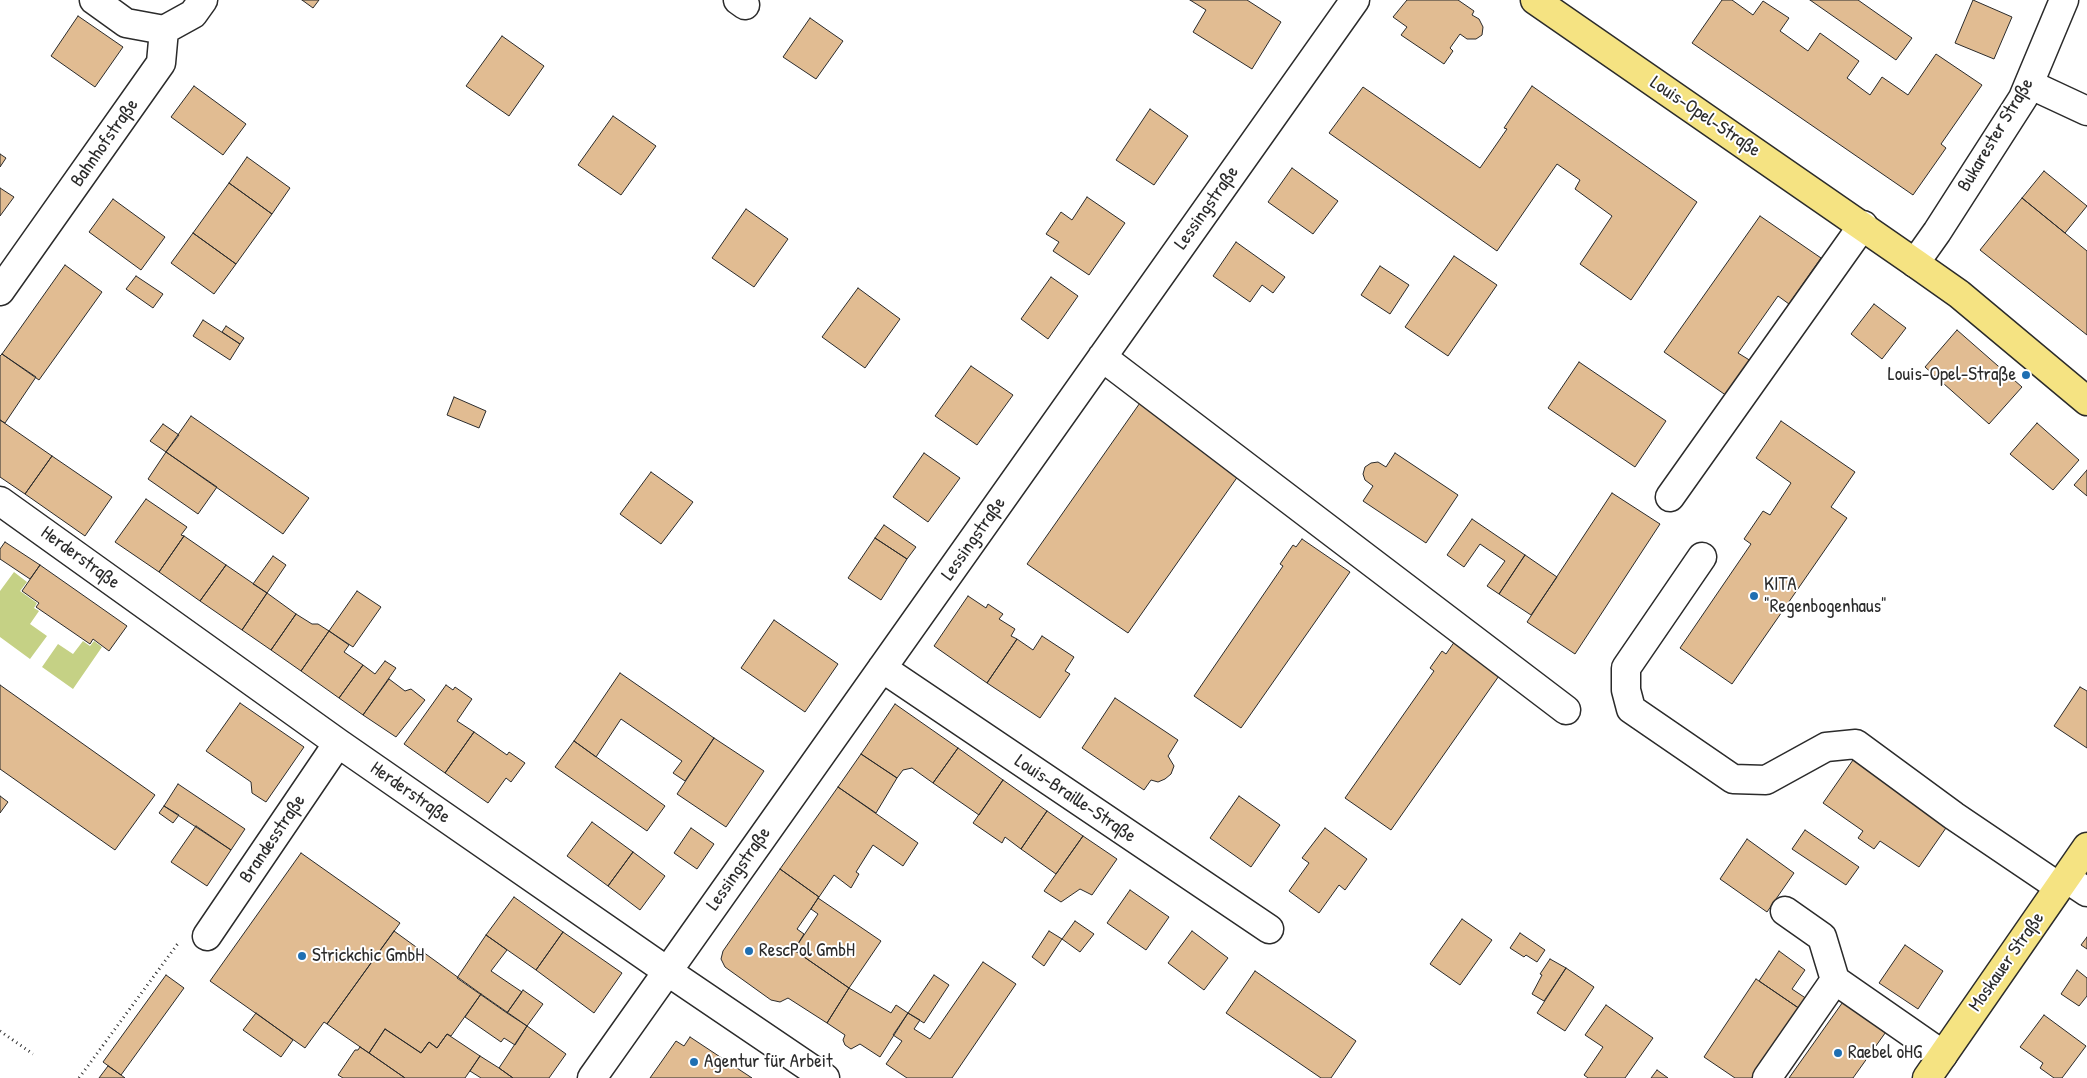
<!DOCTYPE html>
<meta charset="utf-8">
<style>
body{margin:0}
canvas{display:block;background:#fff}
</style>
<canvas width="2087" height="1078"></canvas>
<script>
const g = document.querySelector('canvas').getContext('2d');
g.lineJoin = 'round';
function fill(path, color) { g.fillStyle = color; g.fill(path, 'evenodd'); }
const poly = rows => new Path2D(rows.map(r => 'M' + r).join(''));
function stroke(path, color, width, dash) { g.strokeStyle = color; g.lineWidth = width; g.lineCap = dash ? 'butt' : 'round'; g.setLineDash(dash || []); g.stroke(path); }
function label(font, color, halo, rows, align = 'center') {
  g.font = font + ' "Patrick Hand",sans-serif'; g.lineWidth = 4; g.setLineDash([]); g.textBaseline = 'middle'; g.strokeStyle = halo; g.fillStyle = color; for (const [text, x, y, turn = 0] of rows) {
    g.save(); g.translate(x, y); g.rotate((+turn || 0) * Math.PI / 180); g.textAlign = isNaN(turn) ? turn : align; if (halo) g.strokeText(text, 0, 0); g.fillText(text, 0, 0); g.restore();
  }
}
const green = poly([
 [14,572,27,582,20,591,37,603,34,608,39,611,30,624,47,636,30,659,0,637,0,591],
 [83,641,90,646,94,641,102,647,73,689,42,667,58,644,73,654]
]);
const building = poly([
 [302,0,319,0,313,8,302,0],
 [1190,0,1247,0,1281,22,1252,69,1193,32,1206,10,1190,0],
 [1407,0,1458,0,1474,11,1472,15,1479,19,1483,27,1482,35,1476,39,1467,39,1460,34,1450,48,1453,51,1444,64,1401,35,1407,27,1393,17,1407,0],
 [1722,0,1732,0,1753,15,1763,1,1789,18,1780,31,1808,51,1820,33,1859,61,1847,78,1870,95,1882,77,1908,95,1936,54,1982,85,1941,144,1946,148,1913,195,1692,43,1722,0],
 [1810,0,1858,0,1912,38,1896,60,1810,0],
 [1973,0,2012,17,1994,59,1955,43,1973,0],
 [78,16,123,47,95,87,51,56,78,16],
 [810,18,843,41,816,79,783,57,810,18],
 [502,36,544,66,509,116,466,86,502,36],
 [194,86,246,124,223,155,171,117,194,86],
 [1532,86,1697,202,1631,300,1580,264,1612,216,1575,189,1580,180,1557,164,1497,251,1329,133,1363,87,1480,168,1507,129,1504,128,1532,86],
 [1150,109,1188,136,1154,185,1116,160,1150,109],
 [613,116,656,146,621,195,578,165,613,116],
 [0,154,6,158,0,167,0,154],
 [247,157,290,188,272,214,229,183,247,157],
 [1292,168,1338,201,1313,234,1268,202,1292,168],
 [2044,171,2087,206,2065,233,2022,198,2044,171],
 [229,183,272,214,236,264,193,233,229,183],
 [0,188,14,197,0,216,0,188],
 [1087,197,1125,223,1089,275,1053,251,1059,242,1046,234,1061,212,1072,220,1087,197],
 [2022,198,2087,251,2087,335,1980,250,2022,198],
 [113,199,165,237,141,270,89,232,113,199],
 [746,209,788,239,754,287,712,258,746,209],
 [1760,216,1821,258,1789,304,1778,296,1738,353,1751,361,1727,396,1664,352,1760,216],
 [193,233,236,264,214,294,171,263,193,233],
 [1236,242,1285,277,1273,293,1262,285,1250,302,1213,276,1236,242],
 [1454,256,1497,285,1448,356,1405,327,1454,256],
 [65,265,102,292,39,380,2,354,65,265],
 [1380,266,1409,285,1390,314,1361,295,1380,266],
 [136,276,163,294,153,308,126,289,136,276],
 [1051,277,1078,296,1048,339,1021,319,1051,277],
 [858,288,900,319,865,368,822,337,858,288],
 [1874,304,1906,328,1882,359,1851,334,1874,304],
 [203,320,240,344,230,360,193,336,203,320],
 [226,326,244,338,240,344,222,332,226,326],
 [1957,330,2022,387,1989,424,1925,367,1957,330],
 [2,354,36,377,5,423,0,420,0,356,2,354],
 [1579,362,1666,421,1635,467,1548,408,1579,362],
 [971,366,1013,395,977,445,935,416,971,366],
 [454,397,486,411,479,428,447,415,454,397],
 [1142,400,1243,469,1128,633,1027,564,1142,400],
 [191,416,309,498,283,534,166,452,191,416],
 [0,420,52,456,25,494,0,477,0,420],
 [1781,421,1855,472,1831,507,1847,518,1732,684,1680,648,1751,544,1744,539,1763,511,1770,515,1791,483,1756,458,1781,421],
 [2037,423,2079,460,2053,490,2010,454,2037,423],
 [163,424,179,435,166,452,150,441,163,424],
 [166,452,217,487,198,514,148,479,166,452],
 [924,453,960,478,928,522,893,497,924,453],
 [1395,453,1458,495,1426,543,1363,501,1373,486,1365,480,1363,474,1365,467,1371,463,1378,462,1386,467,1395,453],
 [52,456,112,497,85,536,25,494,52,456],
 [2087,470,2087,496,2074,485,2087,470],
 [651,472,693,502,661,544,620,514,651,472],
 [1612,493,1660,524,1575,654,1527,622,1612,493],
 [146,499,187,527,181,535,184,536,159,572,115,542,146,499],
 [1472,519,1525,555,1499,594,1487,586,1505,561,1480,544,1464,567,1447,555,1472,519],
 [884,525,916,547,907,559,875,538,884,525],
 [184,536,226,565,200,601,159,572,184,536],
 [875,538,907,559,881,600,848,578,875,538],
 [1302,539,1350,572,1241,728,1194,696,1283,566,1280,564,1293,545,1296,547,1302,539],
 [5,542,40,565,30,579,0,559,0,549,5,542],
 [1525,555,1557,577,1531,615,1499,594,1525,555],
 [273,556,286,565,267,593,253,584,273,556],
 [40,565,127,626,109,651,93,639,90,644,36,607,39,603,22,591,40,565],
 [226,565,267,593,242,630,200,601,226,565],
 [357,591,381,607,353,647,329,631,357,591],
 [267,593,296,614,271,650,242,630,267,593],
 [968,596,986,608,988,604,1003,614,999,619,1015,629,1011,636,1017,639,987,683,934,646,968,596],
 [296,614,312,624,318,624,329,631,301,671,271,650,296,614],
 [774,620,838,664,805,712,741,668,774,620],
 [329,631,349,645,344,652,363,665,339,698,301,671,329,631],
 [1042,636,1074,657,1065,671,1070,674,1040,718,987,683,1017,639,1033,650,1042,636],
 [1455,641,1501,673,1391,830,1345,798,1434,671,1430,668,1442,651,1446,654,1455,641],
 [385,661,396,668,363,715,339,698,363,665,375,674,385,661],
 [620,673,714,738,685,781,673,773,682,761,621,719,596,757,574,741,620,673],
 [389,679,405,691,411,689,425,700,396,737,363,715,389,679],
 [0,685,155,795,115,850,0,769,0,685],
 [446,685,453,690,455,687,472,699,457,721,474,732,445,773,404,744,446,685],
 [2080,687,2087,691,2087,748,2054,726,2080,687],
 [1115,698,1178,740,1168,756,1174,766,1171,774,1165,779,1158,782,1151,780,1144,790,1082,748,1115,698],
 [240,703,304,747,266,802,252,793,251,782,206,751,240,703],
 [895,704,958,748,933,783,912,768,903,770,897,778,861,754,895,704],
 [474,732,507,755,509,752,525,763,511,782,506,778,488,803,445,773,474,732],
 [714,738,764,771,726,827,677,794,714,738],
 [574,741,665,806,647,831,555,767,574,741],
 [958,748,1003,780,979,815,933,783,958,748],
 [861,754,897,778,876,813,838,787,861,754],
 [1853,760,1948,825,1919,867,1880,841,1874,849,1858,838,1863,831,1823,803,1853,760],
 [1003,780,1047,811,1021,849,1005,837,1002,843,973,823,1003,780],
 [178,784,245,829,231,850,164,806,178,784],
 [838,787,918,843,903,866,873,845,856,872,859,874,851,888,834,875,819,897,780,869,838,787],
 [0,796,8,802,0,813,0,796],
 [1239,796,1280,825,1251,867,1210,838,1239,796],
 [164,806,179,815,173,823,159,813,164,806],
 [1047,811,1083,836,1056,874,1021,849,1047,811],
 [592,822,633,852,608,886,567,856,592,822],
 [196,826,231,850,207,886,171,862,196,826],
 [691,828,714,844,697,869,674,853,691,828],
 [1325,828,1367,859,1345,890,1339,885,1319,913,1289,891,1309,863,1302,858,1325,828],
 [1805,830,1859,867,1846,885,1792,849,1805,830],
 [1083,836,1117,859,1092,895,1080,889,1061,902,1044,891,1083,836],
 [1747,839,1794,873,1767,912,1720,879,1747,839],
 [633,852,665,876,640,910,608,886,633,852],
 [301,853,400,923,327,1024,324,1022,305,1048,210,981,301,853],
 [780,869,819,897,797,929,804,934,794,950,849,988,827,1023,788,998,780,1002,771,1000,725,967,721,959,723,951,780,869],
 [1130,890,1169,917,1146,950,1107,923,1130,890],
 [514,897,563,932,536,970,486,935,514,897],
 [818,898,881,941,849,988,794,950,818,914,811,909,818,898],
 [1462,919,1492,940,1460,985,1430,964,1462,919],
 [1075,921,1094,934,1080,952,1062,939,1075,921],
 [394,931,481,994,451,1036,447,1034,437,1048,429,1042,421,1053,385,1029,369,1053,327,1024,394,931],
 [1049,931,1062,939,1044,966,1032,957,1049,931],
 [1192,931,1228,958,1204,990,1168,963,1192,931],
 [563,932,622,973,594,1013,536,970,563,932],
 [1520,933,1545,950,1537,962,1526,955,1524,957,1510,948,1520,933],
 [486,935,507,950,491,971,522,992,507,1013,457,978,486,935],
 [2087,937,2087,949,2081,945,2087,937],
 [1905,945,1943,971,1918,1009,1879,983,1905,945],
 [1779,951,1805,970,1792,989,1807,999,1800,1009,1759,981,1779,951],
 [1550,959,1566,968,1544,1001,1532,994,1542,975,1540,974,1550,959],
 [983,962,1016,984,952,1078,907,1078,886,1064,902,1041,893,1035,908,1013,920,1020,914,1029,930,1039,983,962],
 [1566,968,1594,987,1565,1031,1537,1013,1566,968],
 [2077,970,2087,978,2087,996,2079,1006,2061,994,2077,970],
 [1255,971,1356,1041,1331,1078,1321,1078,1226,1013,1255,971],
 [166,975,184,988,121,1075,103,1062,166,975],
 [934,975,949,985,924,1023,908,1013,934,975],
 [1756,979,1800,1009,1755,1078,1735,1078,1704,1057,1756,979],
 [849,988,891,1013,896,1005,908,1013,880,1057,860,1044,851,1049,845,1045,843,1040,845,1035,827,1023,849,988],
 [523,990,543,1004,527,1026,507,1013,523,990],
 [481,994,527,1026,515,1045,504,1038,501,1042,465,1017,481,994],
 [1845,999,1888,1029,1853,1078,1789,1078,1845,999],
 [1606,1005,1653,1038,1625,1078,1588,1078,1584,1075,1603,1047,1585,1035,1606,1005],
 [256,1013,293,1040,281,1057,243,1030,256,1013],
 [2044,1015,2086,1046,2062,1078,2054,1078,2040,1068,2043,1063,2020,1047,2044,1015],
 [527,1026,566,1054,549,1078,513,1078,499,1068,527,1026],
 [385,1029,421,1053,429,1042,437,1048,447,1034,480,1056,465,1078,405,1078,369,1053,385,1029],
 [690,1037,752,1078,650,1078,676,1041,684,1046,690,1037],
 [360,1047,369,1053,405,1078,343,1078,338,1075,355,1050,358,1050,360,1047],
 [480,1056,499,1068,513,1078,481,1078,470,1071,480,1056],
 [108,1066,121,1075,125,1078,99,1078,108,1066],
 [1657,1070,1668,1078,1651,1078,1657,1070]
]);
const path = poly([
 [0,1031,33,1054],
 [79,1078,179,942]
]);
const minor = poly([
 [94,0,126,23,164,30],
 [738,0,745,5],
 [164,30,193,14,203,0],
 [2029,84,2087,111],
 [1915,263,1937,232,2023,98,2064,0],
 [0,291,161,63,164,30],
 [1102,357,1566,710],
 [1670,497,1863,225],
 [0,501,338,743,667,971,825,1078],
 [1702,557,1626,668,1626,690,1631,709,1733,779,1766,780,1826,747,1856,744,1954,816,2059,887],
 [882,668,1269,929],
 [2066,878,2087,892],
 [207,936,338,743],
 [1835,980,1943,1055],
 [592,1078,1355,0],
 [1767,1078,1835,980,1822,937,1785,911]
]);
const major = poly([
 [1535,0,1915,263,1959,294,2087,401],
 [1927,1078,2087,847]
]);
const markers = [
 [2026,375,5,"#1f6fb2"],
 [1754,596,5,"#1f6fb2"],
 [749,951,5,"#1f6fb2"],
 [302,956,5,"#1f6fb2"],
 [1838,1053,5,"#1f6fb2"],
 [694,1062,5,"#1f6fb2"]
];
const streetNames = [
 ["Louis-Opel-Straße",1705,117,34],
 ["Bukarester Straße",1996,135,-59],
 ["Bahnhofstraße",105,143,-55],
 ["Lessingstraße",1207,208,-55],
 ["Lessingstraße",974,539,-55],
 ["Herderstraße",80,558,36],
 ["Herderstraße",410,793,35],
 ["Louis-Braille-Straße",1075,799,34],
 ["Brandesstraße",273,839,-56],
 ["Lessingstraße",739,869,-55],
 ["Moskauer Straße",2007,962,-55]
];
const poiNames = [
 ["Louis-Opel-Straße",2016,375,"right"],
 ["KITA",1764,585],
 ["\"Regenbogenhaus\"",1764,607],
 ["RescPol GmbH",759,951],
 ["Strickchic GmbH",312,956],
 ["Raebel oHG",1848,1053],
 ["Agentur für Arbeit",704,1062]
];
fill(green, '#c5d185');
fill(building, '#e1bc92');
stroke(building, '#2b2b2b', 1);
stroke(minor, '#2b2b2b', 31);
stroke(major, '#2b2b2b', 31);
stroke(path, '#2b2b2b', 3, [1, 4]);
stroke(minor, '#fff', 28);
stroke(major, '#f5e382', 28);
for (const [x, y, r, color] of markers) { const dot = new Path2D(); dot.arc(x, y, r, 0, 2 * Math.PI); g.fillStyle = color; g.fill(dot); stroke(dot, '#fff', 2); }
label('19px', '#2b2b2b', '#fff', streetNames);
label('19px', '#2b2b2b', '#fff', poiNames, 'left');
</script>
